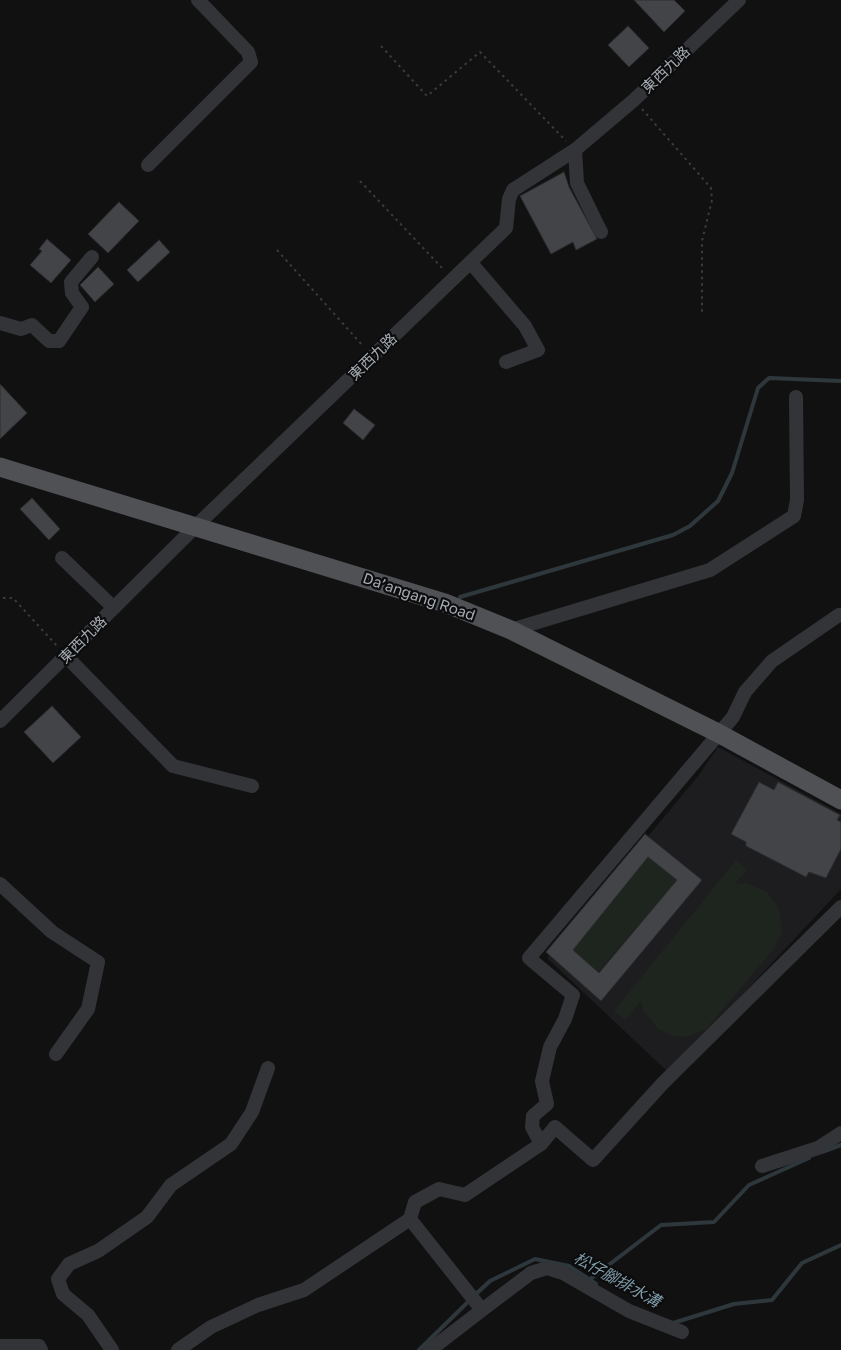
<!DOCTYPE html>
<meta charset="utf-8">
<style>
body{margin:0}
canvas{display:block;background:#111112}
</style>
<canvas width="841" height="1350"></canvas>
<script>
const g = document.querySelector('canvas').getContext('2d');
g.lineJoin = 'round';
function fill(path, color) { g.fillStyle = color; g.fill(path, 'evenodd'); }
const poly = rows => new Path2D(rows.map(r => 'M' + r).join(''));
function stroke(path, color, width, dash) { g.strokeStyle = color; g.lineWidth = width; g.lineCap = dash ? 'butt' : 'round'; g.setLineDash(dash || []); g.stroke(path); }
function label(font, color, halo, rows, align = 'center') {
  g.font = font + ' "Golos Text","Noto Sans TC",sans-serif'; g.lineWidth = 4.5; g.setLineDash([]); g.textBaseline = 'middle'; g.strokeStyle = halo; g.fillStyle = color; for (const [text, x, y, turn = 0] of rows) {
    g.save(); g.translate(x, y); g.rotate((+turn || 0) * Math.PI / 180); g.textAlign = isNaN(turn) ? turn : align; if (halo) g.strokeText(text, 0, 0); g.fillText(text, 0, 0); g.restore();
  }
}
const built = poly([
 [718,747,841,814,841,889,669,1073,547,958,699,775]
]);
const green = poly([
 [648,857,677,880,598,972,573,950],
 [736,860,747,869,735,884,746,883,766,891,779,908,782,932,773,950,706,1029,697,1033,685,1037,673,1036,658,1029,643,1010,641,1001,625,1020,614,1011]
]);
const stream = poly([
 [460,597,673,535,690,526,718,501,732,473,758,388,769,378,841,381],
 [822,1152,841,1145],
 [589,1280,661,1225,714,1222,749,1185,809,1158],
 [475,1295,490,1281,535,1259,569,1266,596,1284],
 [673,1323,734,1304,772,1300,802,1263,841,1245],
 [419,1350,470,1300]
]);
const building = poly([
 [634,0,674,0,685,11,664,32,634,0],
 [628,26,649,48,629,67,608,45,628,26],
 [564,172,569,187,597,239,576,250,573,242,551,254,520,196,564,172],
 [119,202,139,221,108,253,88,234,119,202],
 [47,239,71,260,51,283,30,265,42,251,39,249,47,239],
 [159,240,170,252,138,282,127,270,159,240],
 [98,267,114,284,95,302,80,285,98,267],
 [0,384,27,413,0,439,0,384],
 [354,409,375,425,363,440,343,423,354,409],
 [32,498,60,529,49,540,20,509,32,498],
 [52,706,81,737,53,763,24,732,52,706],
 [759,782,774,790,778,782,840,815,837,820,841,822,841,849,826,878,809,872,806,877,746,846,746,842,731,834,759,782],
 [645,834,702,880,601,1001,546,952,645,834],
 [648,857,677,880,599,973,573,950,648,857]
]);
const path = poly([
 [381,46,427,96,480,52,566,141],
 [642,109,711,188,712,200,702,241,702,312],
 [360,181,443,269],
 [277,250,363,346],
 [3,598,13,598,57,646]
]);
const minor = poly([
 [575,150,577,183,601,232],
 [148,165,251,62,248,52,198,0],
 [471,263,525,326,538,350,506,362],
 [0,323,21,329,32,325,49,341,59,341,82,307,72,293,71,282,92,257],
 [62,558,114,608],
 [511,630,710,570,794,516,797,500,796,397],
 [67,657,173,766,252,786],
 [0,721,195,527,506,228,509,199,513,190,575,150,634,100,739,0],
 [0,884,52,932,98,962,88,1009,56,1054],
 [541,1144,555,1127,593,1160,663,1083,841,907],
 [762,1166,818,1148,841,1133],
 [410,1219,482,1310,531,1273,547,1268,563,1273,629,1311,682,1332],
 [0,1346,39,1346,41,1350],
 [112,1350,88,1315,63,1294,58,1279,69,1264,98,1251,147,1217,171,1185,231,1144,252,1112,268,1068],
 [178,1350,211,1327,258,1305,304,1290,410,1219,415,1202,439,1189,465,1195,541,1144,532,1127,533,1116,547,1104,542,1081,550,1047,565,1019,573,995,529,958,733,717,745,692,772,661,839,615],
 [430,1350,482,1310]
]);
const major = poly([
 [0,467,445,603,511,630,718,733,841,800]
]);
const streetNames = [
 ["東西九路",666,70,-44],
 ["東西九路",373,357,-44],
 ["Da’angang Road",419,597,19],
 ["東西九路",83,640,-45]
];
const waterNames = [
 ["松仔腳排水溝",617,1280,29]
];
fill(built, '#1d1d1f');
fill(green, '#1e241e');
stroke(stream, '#2e373b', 4);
fill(building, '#434447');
stroke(building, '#2b2c2e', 1);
stroke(path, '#393b3e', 2, [2.5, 4]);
stroke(minor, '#323437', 14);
stroke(major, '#4f5155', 19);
label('15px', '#a4aab1', '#0c0c0d', streetNames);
label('italic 16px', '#7e9ca9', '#0c0c0d', waterNames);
</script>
